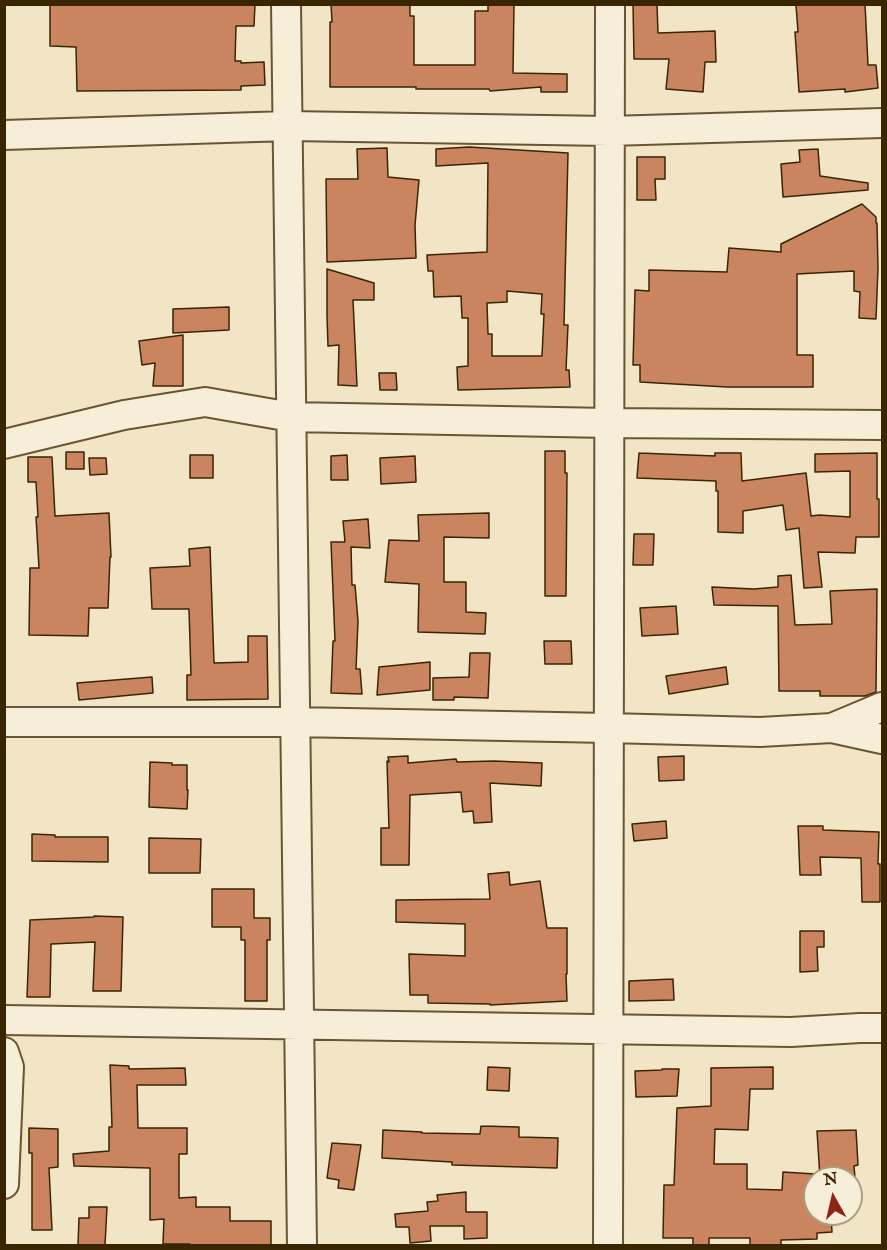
<!DOCTYPE html>
<style>
body{margin:0}
#map{position:relative;width:887px;height:1250px;overflow:hidden;background:#f2e5c5;font-family:"IM FELL English",serif}
canvas{display:block}
.frame{position:absolute;inset:0;border:6px solid #3a2503;pointer-events:none}
.north{position:absolute;left:803px;top:1166px;width:60px;height:60px;box-sizing:border-box;background:#f7eed9;border:2px solid #ab9e83;border-radius:50%;rotate:352deg;font-size:16px;font-weight:700;line-height:24px;text-align:center;color:#3a2503}
.north::after{content:'';display:block;margin:auto;width:21px;height:27px;background:#8f2418;clip-path:polygon(50% 0,100% 100%,50% 72%,0 100%)}
</style>
<div id="map">
<canvas width="887" height="1250"></canvas>
<div class="frame"></div>
<div class="north">N</div>
</div>
<script>
const g = document.querySelector('canvas').getContext('2d');
g.lineJoin = 'round';
function fill(path, color) { g.fillStyle = color; g.fill(path, 'evenodd'); }
const poly = rows => new Path2D(rows.map(r => 'M' + r).join(''));
function stroke(path, color, width, dash) { g.strokeStyle = color; g.lineWidth = width; g.lineCap = dash ? 'butt' : 'round'; g.setLineDash(dash || []); g.stroke(path); }
const building = poly([
 [50,4,255,4,254,26,236,26,235,61,241,61,241,63,264,62,265,85,241,86,241,90,77,91,76,47,50,46,50,4],
 [331,4,410,4,410,16,414,16,414,65,475,65,475,11,488,11,488,4,514,4,513,73,567,74,567,92,541,92,541,87,490,91,489,89,416,89,416,87,330,87,330,22,332,22,331,4],
 [633,4,657,4,658,33,715,31,716,62,705,62,703,92,666,89,669,59,634,59,633,4],
 [810,4,865,4,868,65,876,65,878,88,845,92,845,89,799,92,795,32,798,32,796,5,810,4],
 [469,147,568,153,564,325,568,325,566,370,569,370,570,387,458,390,457,367,468,366,468,318,462,318,461,296,434,297,433,271,428,271,427,255,487,252,488,163,436,166,436,149,469,147],
 [507,291,542,294,541,314,544,314,542,356,492,356,492,334,488,334,487,303,507,302,507,291],
 [387,148,388,177,419,180,415,225,416,258,327,262,326,179,358,179,357,149,387,148],
 [818,149,820,176,868,183,868,190,783,197,781,164,800,162,799,150,818,149],
 [637,157,665,157,665,179,655,179,656,200,637,200,637,157],
 [862,204,876,217,876,223,877,223,878,268,876,319,859,318,860,292,854,291,854,271,797,274,797,355,813,355,813,387,727,387,640,382,640,365,633,365,635,290,649,291,649,270,727,272,729,248,781,252,781,244,862,204],
 [327,269,374,283,374,300,353,300,357,386,338,385,339,345,328,346,327,316,327,269],
 [229,307,229,330,173,333,173,309,229,307],
 [183,335,183,386,153,386,155,363,142,365,139,341,183,335],
 [379,373,396,373,397,390,380,390,379,373],
 [545,451,565,451,565,473,567,473,566,596,545,596,545,451],
 [66,452,84,452,84,469,66,469,66,452],
 [639,453,715,456,715,453,741,453,742,481,806,473,811,516,819,515,850,517,850,471,815,472,815,454,877,453,877,499,879,499,879,537,856,537,855,553,818,552,822,587,804,588,799,528,786,530,783,505,743,511,743,533,718,532,718,491,716,491,716,481,637,478,639,453],
 [190,455,213,455,213,478,190,478,190,455],
 [347,455,348,480,331,480,331,456,347,455],
 [415,456,416,482,381,484,380,458,415,456],
 [28,457,52,457,55,516,109,513,111,557,110,557,108,608,89,608,88,636,29,635,30,568,39,568,36,517,38,517,36,482,28,482,28,457],
 [89,458,106,458,107,474,90,475,89,458],
 [489,513,489,538,444,537,444,582,466,582,466,612,486,613,485,634,418,632,419,584,385,582,389,540,419,541,418,515,489,513],
 [368,519,370,548,351,547,352,585,355,585,358,621,356,669,360,669,362,694,331,693,333,641,335,641,331,542,345,542,343,521,368,519],
 [634,534,654,534,653,565,633,565,634,534],
 [210,547,214,663,248,662,248,636,267,636,268,699,187,700,187,675,191,675,189,609,152,609,150,568,190,566,189,549,210,547],
 [791,575,795,625,832,624,830,591,877,589,876,692,865,696,820,696,820,691,779,691,778,606,714,605,712,587,754,589,778,587,778,576,791,575],
 [676,606,678,634,642,636,640,608,676,606],
 [544,641,571,641,572,664,545,664,544,641],
 [470,653,490,653,488,698,454,697,454,700,433,700,433,678,469,677,470,653],
 [430,662,430,690,377,695,379,667,430,662],
 [726,667,728,684,669,694,666,676,726,667],
 [152,677,153,693,79,700,77,683,152,677],
 [408,756,408,763,456,759,457,762,494,761,542,763,541,786,490,783,492,822,474,823,473,811,463,812,461,792,410,795,409,865,381,865,381,828,389,828,387,761,389,762,388,757,408,756],
 [684,756,684,780,659,781,658,757,684,756],
 [150,762,172,763,172,765,187,765,187,790,188,790,187,809,149,807,150,762],
 [666,821,667,838,634,841,632,824,666,821],
 [798,826,823,826,823,830,879,832,878,864,880,864,880,902,862,902,861,858,820,857,821,875,800,875,798,826],
 [32,834,55,835,55,837,108,837,108,862,32,861,32,834],
 [149,838,201,839,200,873,149,873,149,838],
 [509,872,510,885,540,881,547,928,567,928,567,974,566,974,567,1001,490,1005,490,1004,428,1003,428,995,410,995,409,954,465,956,465,924,396,922,396,900,490,899,488,874,509,872],
 [212,889,254,889,254,918,270,918,270,940,267,940,267,1001,245,1001,245,940,241,940,241,927,212,927,212,889],
 [94,916,123,917,121,991,93,991,95,942,51,944,50,997,27,997,30,920,94,917,94,916],
 [800,931,824,931,824,947,817,947,818,971,800,972,800,931],
 [673,979,674,1000,629,1001,629,981,673,979],
 [110,1065,129,1066,129,1069,185,1068,186,1085,137,1085,138,1128,187,1128,187,1154,179,1154,179,1198,196,1197,196,1207,230,1207,230,1221,271,1221,271,1245,190,1245,190,1244,163,1244,164,1219,150,1220,150,1168,74,1166,73,1154,109,1151,109,1127,112,1127,110,1065],
 [488,1067,510,1068,509,1091,487,1090,488,1067],
 [773,1067,773,1089,750,1089,748,1130,715,1129,714,1164,747,1164,747,1189,782,1190,783,1172,815,1174,815,1214,831,1214,832,1232,817,1233,817,1239,781,1240,781,1245,750,1245,750,1238,709,1238,709,1245,693,1245,693,1238,663,1238,664,1185,674,1185,677,1108,711,1106,711,1068,773,1067],
 [662,1069,679,1069,677,1096,636,1097,635,1071,662,1070,662,1069],
 [481,1126,519,1127,519,1137,558,1138,557,1168,452,1165,452,1162,382,1158,383,1130,422,1132,422,1133,480,1134,481,1126],
 [29,1128,58,1129,58,1167,49,1168,52,1230,32,1230,32,1153,29,1153,29,1128],
 [856,1130,858,1165,854,1166,855,1178,820,1178,817,1131,856,1130],
 [332,1143,361,1145,354,1190,338,1188,339,1180,327,1178,332,1143],
 [466,1192,466,1212,487,1212,487,1238,464,1239,464,1226,430,1226,431,1241,410,1243,409,1227,396,1227,395,1214,428,1211,427,1202,438,1201,437,1195,466,1192],
 [89,1207,107,1207,105,1245,78,1245,79,1218,89,1218,89,1207]
]);
const minor = poly([
 [286,4,302,1246],
 [4,135,288,126,609,131,882,123],
 [4,444,124,415,205,402,291,417,609,423,882,425],
 [4,722,295,722,609,728,760,732,832,728,882,739],
 [832,728,882,707],
 [4,1020,791,1032,860,1028,882,1028],
 [4,1052,9,1067,4,1184],
 [608,1246,610,4]
]);
fill(building, '#ca8560');
stroke(building, '#3a2503', 1.5);
stroke(minor, '#685534', 32);
stroke(minor, '#f7eed9', 28);
</script>
